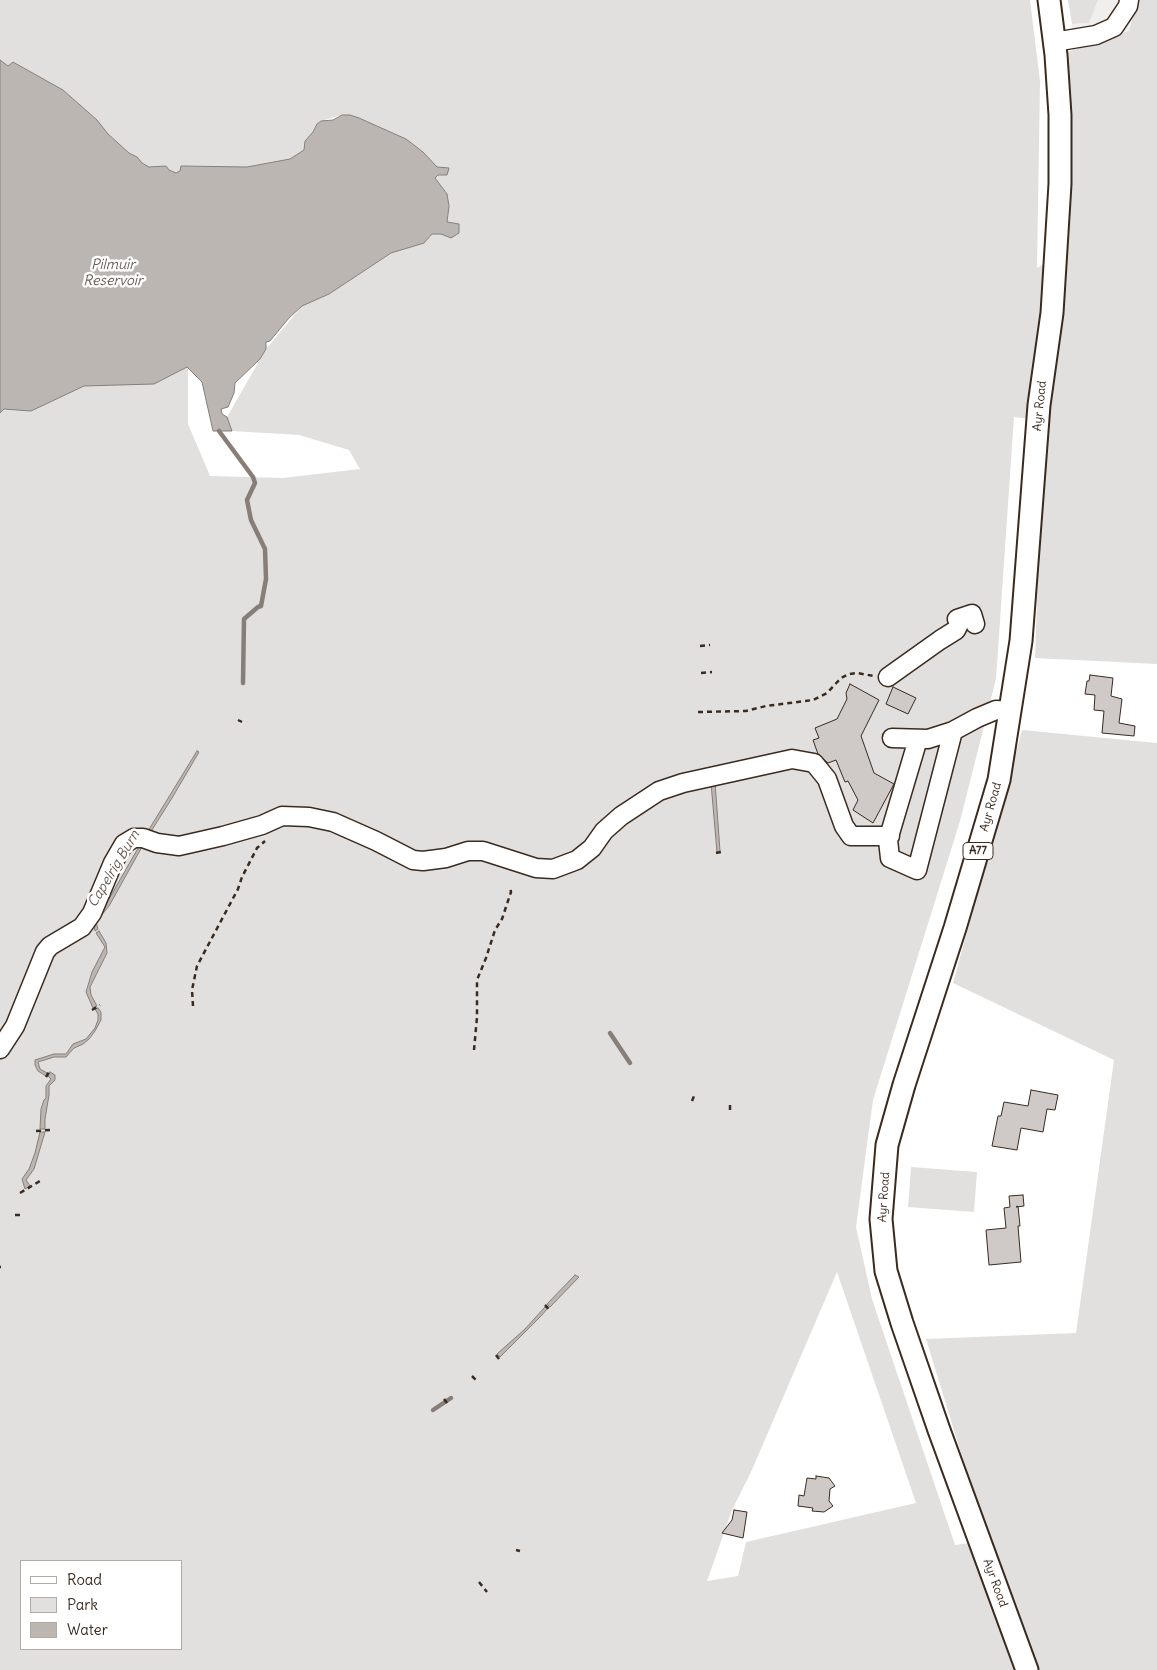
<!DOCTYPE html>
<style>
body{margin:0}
#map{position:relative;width:1157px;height:1670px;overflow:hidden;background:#fff;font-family:Delius,sans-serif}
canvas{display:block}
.legend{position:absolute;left:20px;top:1560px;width:162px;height:90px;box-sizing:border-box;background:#fff;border:1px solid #b1aaa5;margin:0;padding:6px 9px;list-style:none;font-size:15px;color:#3b2a1e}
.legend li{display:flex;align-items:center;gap:10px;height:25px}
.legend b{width:25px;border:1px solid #b1aaa5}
</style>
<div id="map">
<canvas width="1157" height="1670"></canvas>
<ul class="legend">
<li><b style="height:6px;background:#fff"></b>Road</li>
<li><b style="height:14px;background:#e2e0de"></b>Park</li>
<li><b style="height:14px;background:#bcb6b3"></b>Water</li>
</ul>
</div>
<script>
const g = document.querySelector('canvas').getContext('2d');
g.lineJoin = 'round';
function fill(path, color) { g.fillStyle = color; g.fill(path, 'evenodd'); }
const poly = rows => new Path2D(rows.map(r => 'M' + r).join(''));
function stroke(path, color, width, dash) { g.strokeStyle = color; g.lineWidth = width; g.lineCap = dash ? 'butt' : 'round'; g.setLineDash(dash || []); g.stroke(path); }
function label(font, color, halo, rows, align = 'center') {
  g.font = font + ' Delius,sans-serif'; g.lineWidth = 5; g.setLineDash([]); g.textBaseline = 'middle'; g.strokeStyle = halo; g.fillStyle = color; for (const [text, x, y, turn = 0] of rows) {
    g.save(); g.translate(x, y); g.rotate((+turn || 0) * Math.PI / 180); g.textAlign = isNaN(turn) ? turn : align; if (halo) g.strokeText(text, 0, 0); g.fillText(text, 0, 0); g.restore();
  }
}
const built = poly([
 [1098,0,1137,0,1129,31,1073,50,1072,24,1089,23]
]);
const green = poly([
 [0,0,1030,0,1040,81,1037,268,1066,251,1065,53,1129,31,1137,0,1157,0,1157,664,1035,658,1039,542,1049,421,1014,417,996,679,960,821,873,1100,856,1227,872,1299,955,1545,992,1540,965,1466,926,1339,1076,1333,1114,1060,953,983,1022,730,1157,743,1157,1670,0,1670,0,278,188,366,188,424,210,476,283,478,360,469,349,450,299,435,232,431,227,417,266,349,302,306,329,294,391,253,424,243,432,234,458,233,459,224,447,222,449,206,447,194,434,178,438,174,437,167,423,152,406,139,350,115,342,115,321,121,317,124,313,132,305,141,304,150,290,159,247,167,188,166,176,173,169,170,166,166,149,167,142,163,137,157,129,153,108,134,97,120,63,90,14,62,8,66,0,60],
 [837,1272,916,1503,746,1542,738,1576,707,1581,732,1510,751,1472],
 [21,1561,181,1561,181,1649,21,1649],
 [1068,0,1098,0,1089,23,1072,24],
 [911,1167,977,1172,974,1212,908,1207]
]);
const water = poly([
 [0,60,8,66,13,62,63,90,97,120,108,134,129,153,137,157,142,163,149,167,166,166,169,170,176,173,180,171,181,166,247,167,290,159,304,150,305,141,313,132,317,124,321,121,333,120,342,115,350,115,359,118,406,139,423,152,437,167,449,168,447,175,438,175,435,178,447,194,449,206,447,222,459,224,459,233,451,238,441,234,432,234,424,243,391,253,329,294,302,306,289,318,270,341,266,342,266,349,260,359,235,383,234,393,228,407,221,409,222,414,227,417,232,431,213,431,202,382,187,367,154,384,84,386,31,411,4,409,0,413,0,60],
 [197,751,199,752,172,798,150,833,148,831,197,751],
 [715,782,720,851,717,852,711,783,715,782],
 [141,843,143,845,109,906,96,922,98,929,95,931,93,923,101,913,141,843],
 [99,931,106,943,107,953,90,987,91,995,97,1006,93,1008,86,992,92,972,105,947,96,933,99,931],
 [98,1008,101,1012,101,1020,95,1031,89,1039,83,1044,74,1048,66,1057,54,1057,38,1062,40,1069,47,1073,46,1076,38,1071,35,1065,35,1060,54,1054,66,1054,73,1044,86,1039,95,1028,98,1020,98,1014,95,1009,98,1008],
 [50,1072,55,1075,55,1080,49,1086,49,1095,45,1119,45,1129,40,1129,41,1109,44,1100,46,1098,46,1086,51,1079,48,1076,50,1072],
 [40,1132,45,1132,34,1169,26,1180,30,1186,25,1189,22,1179,29,1169,35,1153,40,1132],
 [575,1275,579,1277,550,1307,547,1304,575,1275],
 [545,1307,547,1309,542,1315,500,1357,497,1354,525,1329,545,1307]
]);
const stream = poly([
 [219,431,253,477,255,483,247,500,251,520,265,549,266,579,261,606,258,607,244,619,243,683],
 [610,1033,630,1063],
 [433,1410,451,1398]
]);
const building = poly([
 [1090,675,1113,678,1111,696,1122,699,1119,723,1135,726,1134,736,1102,733,1104,711,1094,710,1095,695,1085,694,1087,681,1089,681,1090,675],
 [850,684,879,700,861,736,874,773,894,784,873,823,853,810,858,800,848,781,845,782,836,760,828,763,818,754,813,740,819,738,815,728,837,719,847,699,846,693,850,684],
 [893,687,916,698,908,714,886,704,893,687],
 [1031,1090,1058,1095,1055,1110,1047,1109,1043,1132,1021,1128,1017,1150,992,1146,998,1116,1001,1116,1004,1102,1028,1106,1031,1090],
 [1023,1195,1024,1206,1016,1207,1018,1206,1020,1226,1018,1226,1021,1262,989,1265,986,1230,1006,1228,1004,1208,1010,1207,1009,1196,1023,1195],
 [816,1476,829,1478,835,1486,830,1489,829,1501,833,1506,824,1512,812,1511,813,1508,798,1506,799,1495,804,1496,807,1478,816,1479,816,1476],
 [734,1510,747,1512,743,1538,722,1533,732,1520,734,1510]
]);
const path = poly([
 [700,646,710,645],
 [701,673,712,672],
 [698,712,746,711,766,706,813,700,827,693,841,678,849,674,857,673,874,676],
 [238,720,242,722],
 [716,853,721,852],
 [193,1006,192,990,197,966,238,889,242,877,257,848,265,841],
 [92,1010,100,1005],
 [474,1050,477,1017,477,980,486,958,495,930,502,919,511,892,510,886],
 [46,1077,49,1072],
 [692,1101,694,1096],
 [730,1110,730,1105],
 [36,1131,50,1130],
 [20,1193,40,1181],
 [15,1215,20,1215],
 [0,1267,1,1267],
 [545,1305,549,1309],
 [496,1355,499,1359],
 [472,1376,476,1380],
 [444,1399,447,1403],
 [516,1550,520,1551],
 [479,1582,487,1592]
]);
const minor = poly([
 [1054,42,1096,35,1114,27,1128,6,1129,0],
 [888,677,940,640,956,630,959,624,957,619,972,614,975,624],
 [892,738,928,739,953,731,977,718,996,710,1010,711],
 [918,739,888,840,890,858,917,870,953,731],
 [0,1049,15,1026,45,952,50,946,82,927,92,913,113,863,124,844,134,838,143,838,157,843,179,846,223,836,262,825,282,816,309,817,333,822,376,841,413,860,423,861,446,858,468,851,483,851,536,868,553,869,577,860,592,848,604,831,621,816,659,791,683,783,792,759,814,763,827,779,844,826,851,836,890,836]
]);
const major = poly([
 [1027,1670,939,1430,902,1323,886,1271,881,1219,887,1145,904,1085,955,928,999,780,1021,641,1039,405,1052,313,1060,184,1060,115,1056,55,1049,0]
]);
const shields = [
 [978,851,30]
];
const shieldNames = [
 ["A77",978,851]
];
const streetNames = [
 ["Ayr Road",1040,406,-84],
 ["Ayr Road",991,807,-74],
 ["Ayr Road",884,1197,-86],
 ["Ayr Road",995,1583,70]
];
const waterNames = [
 ["Pilmuir",113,265],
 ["Reservoir",113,281],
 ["Capelrig Burn",114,869,-59]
];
fill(built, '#f1efee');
fill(green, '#e2e0de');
fill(water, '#bcb6b3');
stroke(water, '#887e77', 1);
stroke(stream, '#887e77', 4.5);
fill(building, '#cfcac7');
stroke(building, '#3b2a1e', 1);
stroke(minor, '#3b2a1e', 21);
stroke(major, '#3b2a1e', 25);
stroke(path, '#3b2a1e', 2.5, [5, 4]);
stroke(minor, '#fff', 18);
stroke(major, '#fff', 21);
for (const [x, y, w] of shields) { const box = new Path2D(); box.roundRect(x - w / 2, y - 8.5, w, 17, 4); g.fillStyle = '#fff'; g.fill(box); stroke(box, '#3b2a1e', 1); }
label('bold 11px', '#3b2a1e', null, shieldNames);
label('12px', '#3b2a1e', '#fff', streetNames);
label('italic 14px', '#685b52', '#fff', waterNames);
</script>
